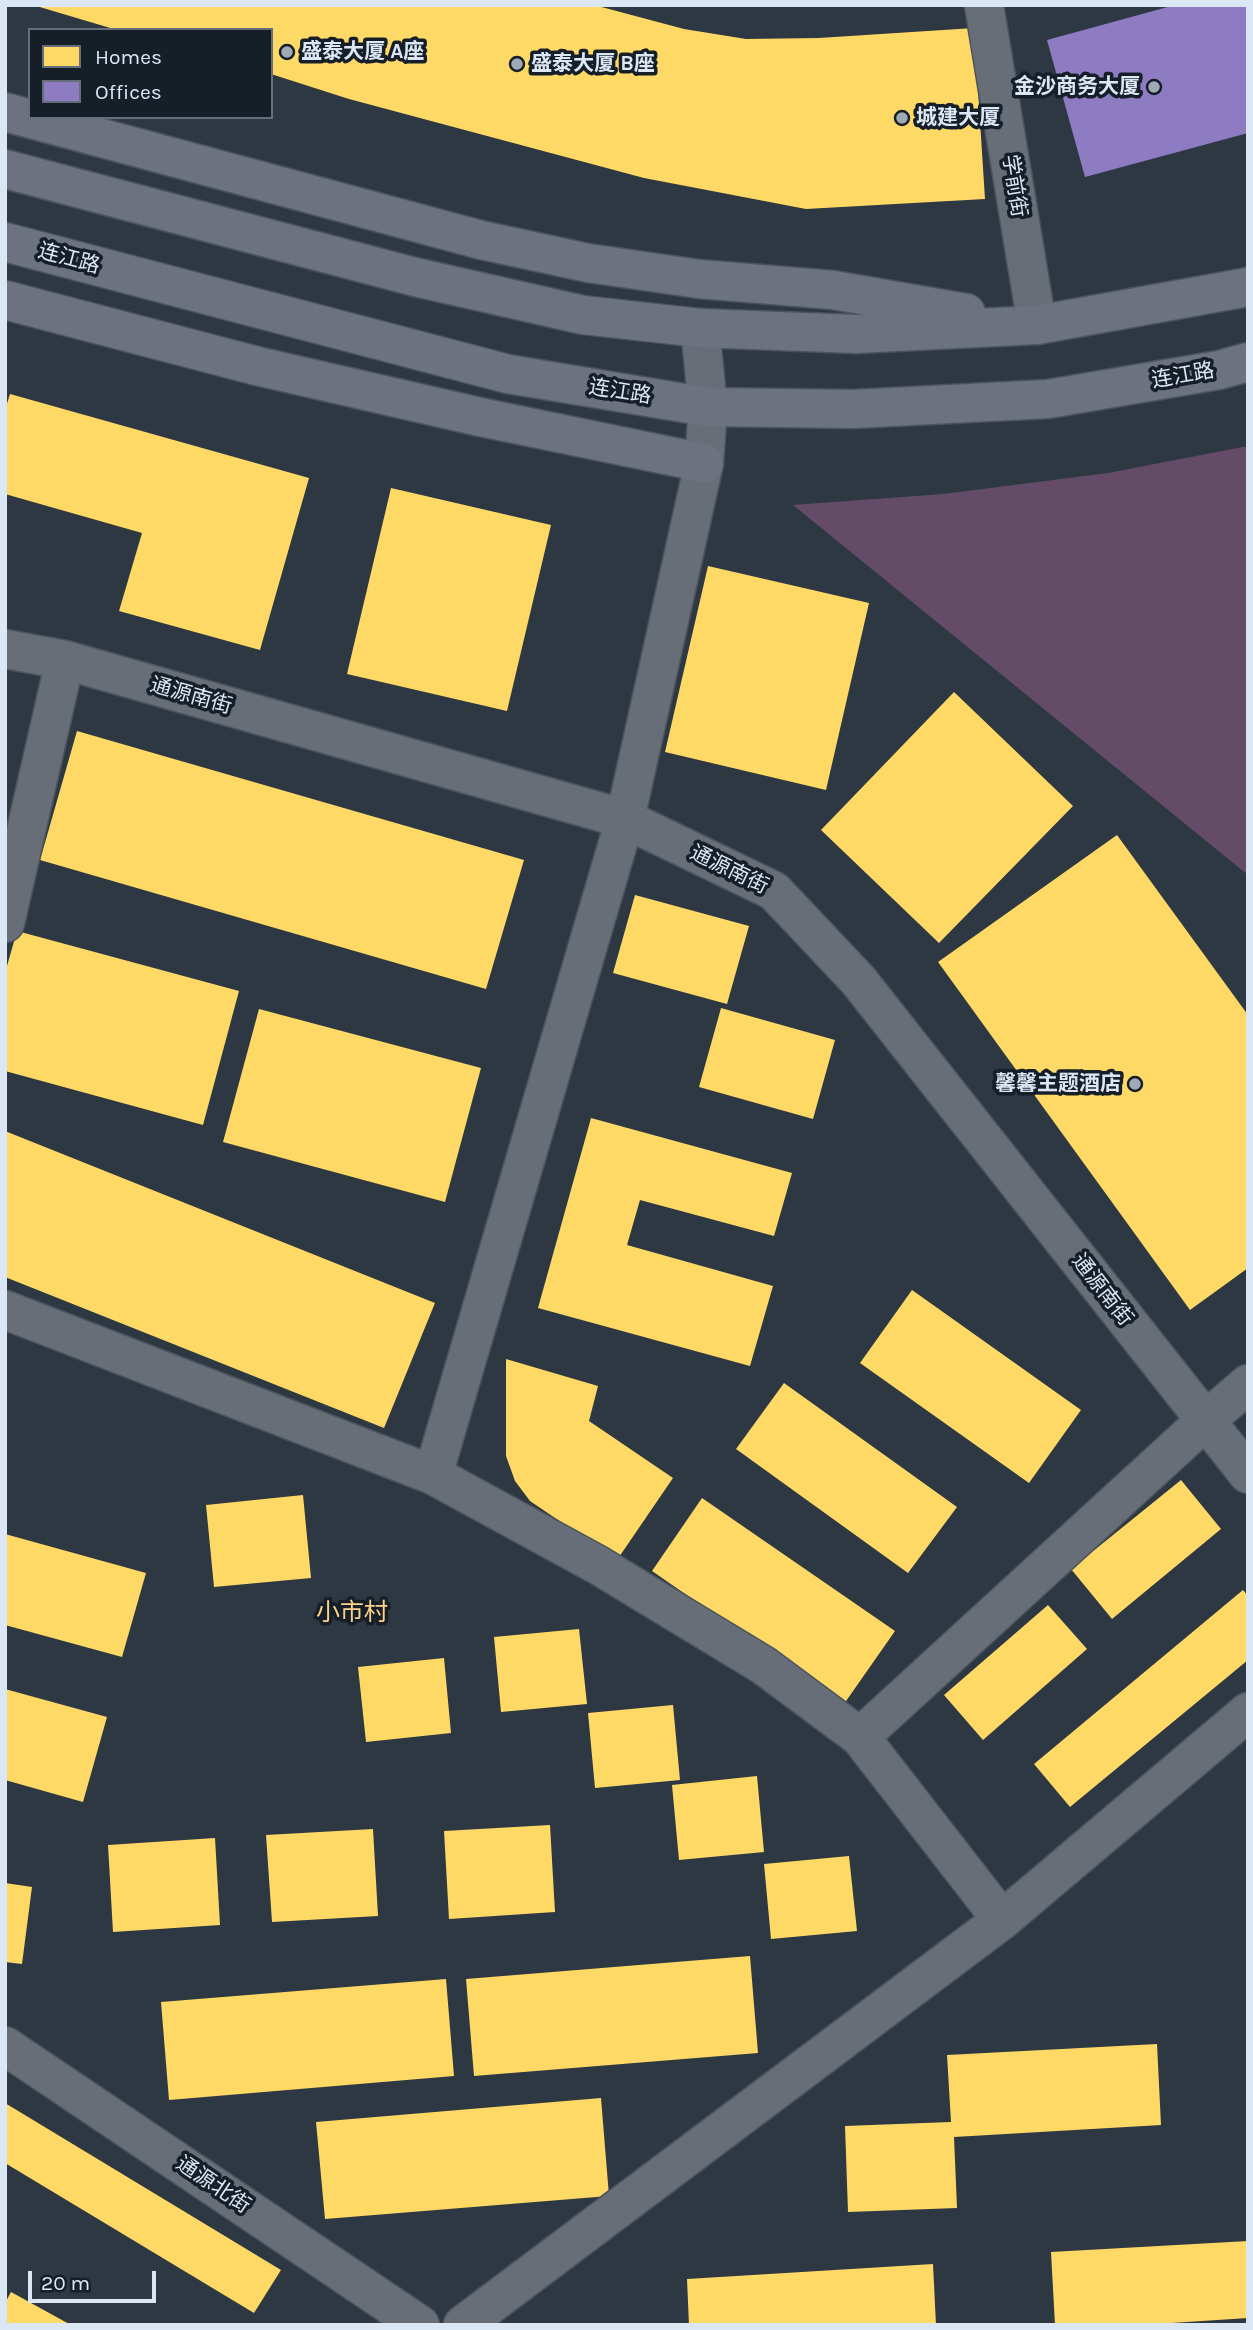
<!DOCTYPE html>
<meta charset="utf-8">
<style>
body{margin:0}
#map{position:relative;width:1253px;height:2330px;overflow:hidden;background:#2e3843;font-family:Karla,sans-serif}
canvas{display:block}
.frame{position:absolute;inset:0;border:7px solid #dce7f5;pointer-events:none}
.legend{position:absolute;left:28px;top:28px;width:245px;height:91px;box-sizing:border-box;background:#161e28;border:2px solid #656e7a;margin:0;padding:9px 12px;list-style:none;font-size:21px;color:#dce7f5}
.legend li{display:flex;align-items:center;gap:14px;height:35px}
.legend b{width:35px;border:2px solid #656e7a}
.scale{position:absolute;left:28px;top:2271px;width:128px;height:32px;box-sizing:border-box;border:4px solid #dce7f5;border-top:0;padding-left:9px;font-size:21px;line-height:24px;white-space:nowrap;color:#dce7f5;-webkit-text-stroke:5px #161e28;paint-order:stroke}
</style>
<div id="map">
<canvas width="1253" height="2330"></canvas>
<div class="frame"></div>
<ul class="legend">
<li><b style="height:19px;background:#ffd966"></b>Homes</li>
<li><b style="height:19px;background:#8e7cc3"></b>Offices</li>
</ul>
<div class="scale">20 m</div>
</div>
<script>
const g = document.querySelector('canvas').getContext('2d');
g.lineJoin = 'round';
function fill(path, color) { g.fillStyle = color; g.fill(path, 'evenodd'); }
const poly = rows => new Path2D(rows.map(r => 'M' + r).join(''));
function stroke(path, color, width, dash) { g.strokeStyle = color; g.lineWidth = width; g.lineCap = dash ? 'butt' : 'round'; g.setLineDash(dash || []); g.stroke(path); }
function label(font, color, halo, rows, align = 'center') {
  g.font = font + ' Karla,"Noto Sans SC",sans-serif'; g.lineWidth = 7; g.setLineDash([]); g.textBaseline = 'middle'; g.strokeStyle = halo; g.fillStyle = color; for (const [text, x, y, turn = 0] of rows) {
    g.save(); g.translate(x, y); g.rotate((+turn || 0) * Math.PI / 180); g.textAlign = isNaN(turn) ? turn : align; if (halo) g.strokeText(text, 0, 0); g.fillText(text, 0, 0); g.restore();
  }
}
const green = poly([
 [1248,446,1248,875,793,505,943,494,1108,473]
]);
const homes = poly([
 [33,5,594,5,684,29,746,39,819,38,974,28,985,199,806,209,644,178,349,99,271,74,271,30,117,30],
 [10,394,309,478,260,650,119,611,142,533,5,494,5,410],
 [391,488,551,525,507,711,347,674],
 [708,566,869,603,826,790,665,752],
 [954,692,1073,806,939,943,821,830],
 [77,731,524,860,486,989,40,860],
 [1117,835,1248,1015,1248,1268,1190,1310,938,962],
 [635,895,749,926,727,1004,613,973],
 [17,931,239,991,203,1125,5,1071,5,973],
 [721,1008,835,1040,813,1119,699,1087],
 [259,1009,481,1068,445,1202,223,1142],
 [591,1118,792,1173,774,1236,640,1200,627,1245,773,1286,750,1366,538,1308],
 [5,1131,435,1303,384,1428,5,1277],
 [912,1290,1081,1410,1029,1483,860,1363],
 [506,1359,598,1386,589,1421,673,1478,617,1560,530,1501,515,1481,506,1456],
 [784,1383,957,1507,908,1573,736,1449],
 [1181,1480,1221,1529,1112,1619,1071,1569],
 [303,1495,311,1578,214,1587,206,1505],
 [702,1498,895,1631,844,1704,652,1571],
 [5,1534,146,1573,122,1657,5,1625],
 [1243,1590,1248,1596,1248,1660,1070,1807,1034,1764],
 [1048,1605,1087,1649,983,1740,944,1695],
 [579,1629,587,1704,501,1712,494,1637],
 [444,1658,451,1733,366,1742,358,1667],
 [5,1689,107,1717,83,1802,5,1780],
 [673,1705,680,1780,595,1788,588,1713],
 [757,1776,764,1852,679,1860,672,1785],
 [550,1825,555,1912,449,1919,444,1831],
 [373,1829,378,1916,272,1922,266,1835],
 [215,1838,220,1925,113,1932,108,1845],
 [849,1856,857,1931,771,1939,764,1864],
 [5,1883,32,1887,22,1964,5,1962],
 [750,1956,758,2053,474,2076,466,1979],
 [446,1979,454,2076,169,2100,161,2002],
 [1157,2044,1161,2125,954,2137,957,2208,848,2212,845,2126,951,2122,947,2055],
 [601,2098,609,2196,325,2219,316,2122],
 [5,2103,281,2270,254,2313,5,2163],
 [1248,2241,1248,2318,1141,2325,1055,2325,1051,2252],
 [933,2264,936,2325,689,2325,687,2279],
 [11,2292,71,2325,5,2325,5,2303]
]);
const offices = poly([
 [1175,5,1248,5,1248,133,1085,177,1047,40]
]);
const minor = poly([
 [984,5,1037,325],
 [5,649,65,660,625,819,774,891,858,980,1248,1474],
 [5,923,65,660],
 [5,1310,433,1475,598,1565,763,1665,860,1737,1002,1920],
 [433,1475,625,819,704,463,708,407,700,328],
 [860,1737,1205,1421,1248,1384],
 [5,2046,420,2325],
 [463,2325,1002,1920,1248,1712]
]);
const major = poly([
 [5,112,481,240,588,263,699,279,833,290,966,313],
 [5,169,415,277,583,315,700,328,856,334,1037,325,1248,287],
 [5,242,508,374,708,407,853,409,1048,399,1219,370,1248,362],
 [5,300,257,366,480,417,704,463]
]);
const markers = [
 [287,52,7,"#9faab7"],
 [517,64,7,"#9faab7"],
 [1154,87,7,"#9faab7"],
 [902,118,7,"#9faab7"],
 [1135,1084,7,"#9faab7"]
];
const poiNames = [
 ["盛泰大厦 A座",301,52],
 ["盛泰大厦 B座",531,64],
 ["金沙商务大厦",1140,87,"right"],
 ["城建大厦",916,118],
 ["馨馨主题酒店",1121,1084,"right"]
];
const streetNames = [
 ["学前街",1014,186,81],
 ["连江路",69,259,15],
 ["连江路",1183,376,-10],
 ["连江路",620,392,9],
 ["通源南街",191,696,16],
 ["通源南街",729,870,26],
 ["通源南街",1102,1290,52],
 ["通源北街",213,2185,34]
];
const quarterNames = [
 ["小市村",352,1613]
];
fill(green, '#644c69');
fill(homes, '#ffd966');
fill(offices, '#8e7cc3');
stroke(minor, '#4b545e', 41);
stroke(major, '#4b545e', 41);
stroke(minor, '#676e78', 38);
stroke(major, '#6c727f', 38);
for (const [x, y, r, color] of markers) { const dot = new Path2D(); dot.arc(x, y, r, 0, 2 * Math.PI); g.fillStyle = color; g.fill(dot); stroke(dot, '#161e28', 2.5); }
label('bold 21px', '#dce7f5', '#161e28', poiNames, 'left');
label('21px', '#dce7f5', '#161e28', streetNames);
label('24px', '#fbd38b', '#161e28', quarterNames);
</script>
